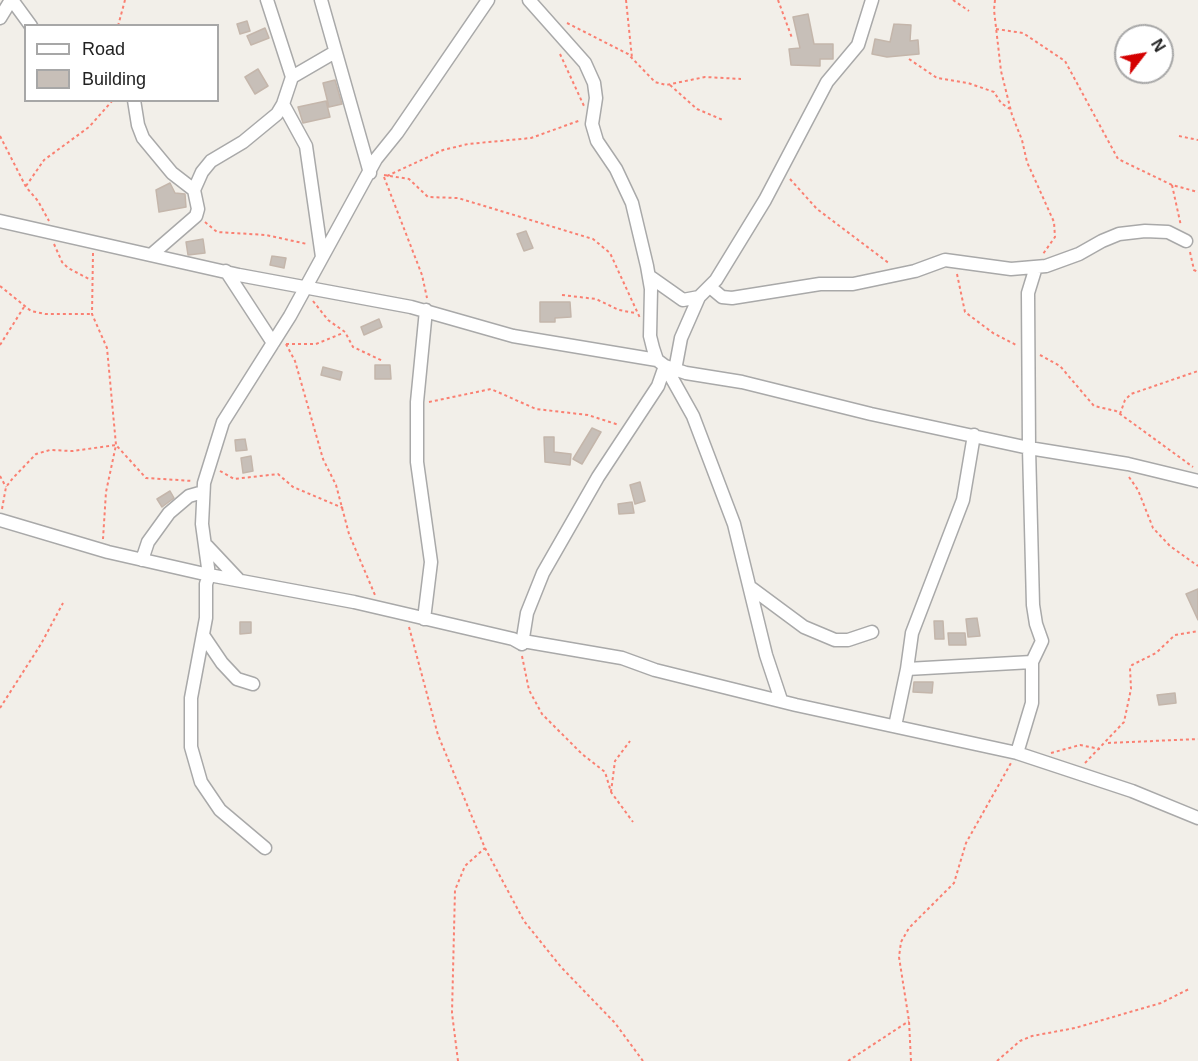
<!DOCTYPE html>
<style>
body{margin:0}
#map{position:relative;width:1198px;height:1061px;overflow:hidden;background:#f2efe9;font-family:Arial,sans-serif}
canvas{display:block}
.legend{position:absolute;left:24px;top:24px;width:195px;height:78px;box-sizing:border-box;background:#fff;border:2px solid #a7a7a7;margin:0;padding:8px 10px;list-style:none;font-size:18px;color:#222}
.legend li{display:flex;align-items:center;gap:12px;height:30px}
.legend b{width:30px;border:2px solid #a7a7a7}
.north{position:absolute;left:1114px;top:24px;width:60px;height:60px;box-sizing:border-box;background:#fff;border:2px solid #a7a7a7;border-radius:50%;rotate:59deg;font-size:16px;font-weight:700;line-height:24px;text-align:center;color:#222}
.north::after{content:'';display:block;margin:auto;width:21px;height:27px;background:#d40000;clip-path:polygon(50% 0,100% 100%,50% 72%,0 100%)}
</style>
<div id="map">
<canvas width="1198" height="1061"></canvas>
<ul class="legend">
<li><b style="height:8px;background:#fff"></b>Road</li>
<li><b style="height:16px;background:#c7bfb8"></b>Building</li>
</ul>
<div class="north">N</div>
</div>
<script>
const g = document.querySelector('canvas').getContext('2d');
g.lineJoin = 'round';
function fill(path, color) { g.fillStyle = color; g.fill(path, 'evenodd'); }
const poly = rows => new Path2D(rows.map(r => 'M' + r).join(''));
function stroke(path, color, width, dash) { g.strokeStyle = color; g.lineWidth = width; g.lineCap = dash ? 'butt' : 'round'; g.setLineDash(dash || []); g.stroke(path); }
const building = poly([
 [808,14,814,44,833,44,833,59,820,59,820,66,791,65,789,49,800,48,793,17,808,14],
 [247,21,250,31,240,34,237,24,247,21],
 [894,24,911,25,910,41,918,40,919,54,887,57,872,54,875,39,890,42,894,24],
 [265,28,269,38,251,45,247,36,265,28],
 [258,69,268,86,255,94,245,77,258,69],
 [335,80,342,104,329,107,323,83,335,80],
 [326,101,330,117,303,123,298,107,326,101],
 [170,183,175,193,185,194,186,207,159,212,156,190,170,183],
 [526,231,533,248,524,251,517,234,526,231],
 [203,239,205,253,188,255,186,242,203,239],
 [272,256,286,258,284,268,270,265,272,256],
 [540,302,570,302,571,317,555,318,555,322,540,322,540,302],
 [379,319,382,327,364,335,361,327,379,319],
 [375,365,390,365,391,379,375,379,375,365],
 [323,367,342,372,340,380,321,375,323,367],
 [592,428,601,432,582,464,573,459,592,428],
 [544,437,554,437,554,452,571,454,570,465,545,462,544,437],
 [245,439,247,450,236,451,235,440,245,439],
 [251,456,253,471,243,473,241,458,251,456],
 [640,482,645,501,635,504,630,485,640,482],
 [170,491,174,498,162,507,157,499,170,491],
 [632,502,634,513,619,514,618,504,632,502],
 [1198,589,1198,620,1186,594,1198,589],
 [977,618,980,636,968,637,966,619,977,618],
 [934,621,943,621,944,639,935,639,934,621],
 [240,622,251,622,251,633,240,634,240,622],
 [948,633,965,633,966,645,949,645,948,633],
 [914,682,933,682,932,693,913,692,914,682],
 [1175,693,1176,703,1159,705,1157,695,1175,693]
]);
const path = poly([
 [626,0,632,58],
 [778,0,792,38],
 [953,0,969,11],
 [995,0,994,10,1001,71,1012,115,1022,140,1027,162,1054,222,1055,237,1043,254],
 [567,23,628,54,655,82,666,85,705,77,741,79],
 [118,26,125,0],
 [996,29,1023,33,1065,61,1118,159,1172,185,1198,192],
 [560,54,584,106],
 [909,59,937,78,968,83,994,92,1001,103,1010,109],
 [670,85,697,109,723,120],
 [0,136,26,187,38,201,49,221],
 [1179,136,1198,140],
 [384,175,409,179,428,197,458,198,593,239,610,253,640,318],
 [387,176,443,150,468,144,531,138,581,120],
 [384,177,422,275,427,298],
 [790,179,817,209,890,264],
 [1172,185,1181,226],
 [26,186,44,160,89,127,113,100],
 [205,222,217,232,266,235,307,244],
 [54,244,62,262,68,268,91,280],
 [1190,252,1194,270,1198,272],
 [93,253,92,314,107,348,116,445,106,492,103,539],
 [957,274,965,312,993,333,1018,346],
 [0,286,31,311,45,314,92,314],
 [562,295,596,299,619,310,635,313],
 [313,301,328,320,345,332,353,347,383,361],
 [286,344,295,361,323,459,336,485,349,534,375,595],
 [286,344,316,344,343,333],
 [0,345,24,307],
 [1040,355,1060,366,1094,406,1116,411,1193,467],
 [429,402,491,389,536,409,588,415,619,425],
 [1120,414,1125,400,1131,394,1198,371],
 [220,471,234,479,278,474,293,487,343,508],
 [0,476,6,487],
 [1129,477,1138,490,1153,528,1170,546,1198,566],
 [2,509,6,487,13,478,36,454,50,450,73,451,116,445,146,478,193,481],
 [409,627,438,735,485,848,524,921,561,967,615,1023,643,1061],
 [522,656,529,690,542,714,582,754,605,772,611,792,633,822],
 [0,708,41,644,63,603],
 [1108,743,1198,739],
 [1051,753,1080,745,1100,749],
 [1085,763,1124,722,1131,689,1130,668,1132,665,1156,653,1175,635,1198,631],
 [611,792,615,761,630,741],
 [458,1061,452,1013,455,890,465,866,485,848],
 [848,1061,909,1021],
 [911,1061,909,1021,899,957,901,942,909,928,954,883,966,843,1011,763],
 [997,1061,1020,1041,1032,1036,1075,1028,1161,1003,1189,989]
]);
const street = poly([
 [12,0,31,26],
 [267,0,292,77],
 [321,0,370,173],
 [529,0,585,63,594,83,596,98,592,124,597,141,616,169,632,203,647,266,651,289,650,336,653,348,657,360,665,366,693,416,734,524,766,655,781,700],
 [0,18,11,0],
 [134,100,138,125,143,138,172,173,194,190,198,209,196,216,151,255],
 [283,104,306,146,322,257],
 [194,190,202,172,211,161,243,142,277,114,283,104,292,77,335,52],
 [0,221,239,275,411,307,513,336,657,360],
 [226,271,273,343],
 [649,276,683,300,699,297,716,280,765,200,827,82,858,45,872,0],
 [710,287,722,297,732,298,820,284,853,284,915,271,945,260,1011,269,1046,266,1079,254,1102,241,1119,234,1145,231,1168,232,1186,241],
 [675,370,681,338,699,297],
 [0,520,108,552,209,575,354,602,513,639,522,644,523,641,622,658,655,670,796,705,1017,753,1132,791,1198,818],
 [207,546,238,579],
 [142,560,148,542,169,513,189,496,203,492],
 [750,587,804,627,835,640,848,640,872,632],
 [424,619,431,562,417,462,417,402,426,310],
 [203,635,222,663,237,679,253,684],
 [522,644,527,613,543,573,598,477,658,386,665,366,686,373,742,382,871,414,1029,448,1128,464,1198,481],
 [907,669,1032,662],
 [895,726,907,669,912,633,963,500,974,435],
 [1017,753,1032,703,1032,662,1042,641,1036,624,1033,605,1029,448,1028,293,1036,267],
 [265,848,220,810,201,782,191,747,191,698,206,618,206,584,209,575,202,524,204,483,223,422,290,316,376,159,397,133,488,0]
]);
fill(building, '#c7bfb8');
stroke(building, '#c4b6ab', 1.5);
stroke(street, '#a9a9a9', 15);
stroke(path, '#fa8072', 2, [3, 3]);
stroke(street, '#fff', 12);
</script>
